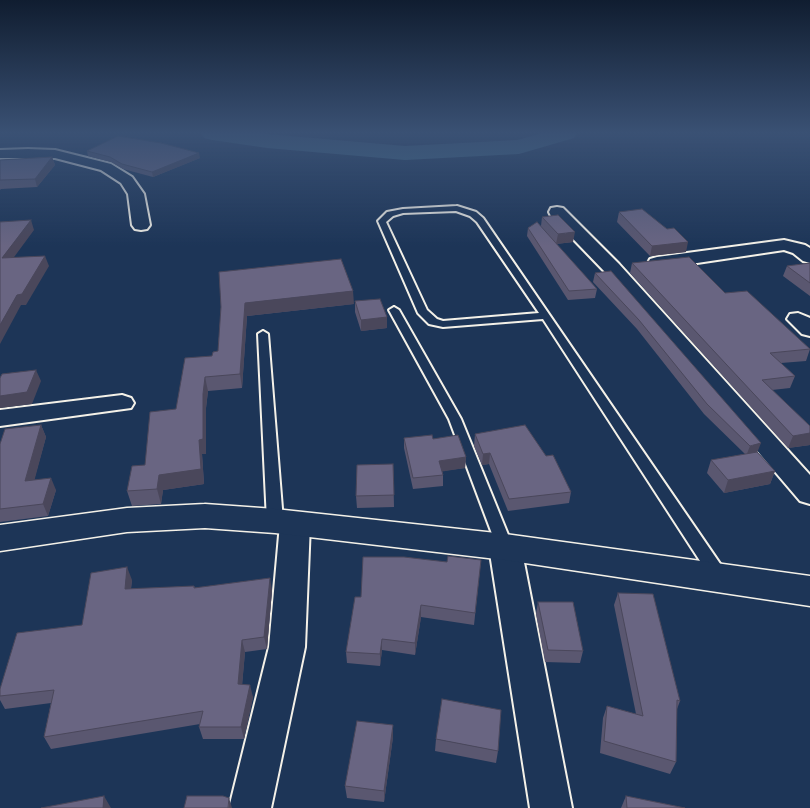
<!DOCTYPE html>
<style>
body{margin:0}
canvas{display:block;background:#1d3557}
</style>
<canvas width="810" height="808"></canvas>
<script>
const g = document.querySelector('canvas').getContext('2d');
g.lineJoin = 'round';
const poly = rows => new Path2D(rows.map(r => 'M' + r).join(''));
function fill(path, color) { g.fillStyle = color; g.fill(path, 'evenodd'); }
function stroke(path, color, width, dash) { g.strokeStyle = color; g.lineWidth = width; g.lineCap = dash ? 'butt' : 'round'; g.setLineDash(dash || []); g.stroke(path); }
const river = poly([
 [201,133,256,133,405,146,517,140,543,133,577,133,574,138,519,154,405,160,267,148,212,140,204,138,201,133]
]);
const lane = poly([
 [457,206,476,212,483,218,725,571,727,576,725,581,719,583,713,581,543,319,443,327,429,324,418,313,378,221,387,212,403,209,457,206],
 [456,211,470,216,477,222,539,313,443,321,437,319,427,310,386,222,393,216,403,213,456,211],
 [394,307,399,310,461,419,513,547,511,551,505,553,499,551,497,547,449,419,389,310,394,307],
 [263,331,268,334,283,521,280,525,275,527,270,525,267,521,258,334,263,331]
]);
const street = poly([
 [28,149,55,150,111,164,132,177,144,194,150,225,147,229,141,230,135,229,132,225,128,194,121,183,101,170,55,158,0,158,0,150,28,149],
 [557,207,563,208,619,264,810,475,810,504,800,501,605,272,551,216,549,212,551,208,557,207],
 [784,240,805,245,810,248,810,263,803,261,793,253,784,250,657,269,650,267,648,263,650,259,657,257,784,240],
 [798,313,810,318,810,336,802,334,787,319,790,314,798,313],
 [122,395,131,398,134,403,131,408,0,426,0,410,122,395],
 [295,513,306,516,310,524,305,647,271,808,229,808,269,647,280,524,284,516,295,513],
 [505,535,516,538,521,547,572,808,530,808,489,547,494,538,505,535]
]);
const secondary = poly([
 [205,504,275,509,505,534,810,576,810,606,505,560,275,533,205,528,127,532,0,551,0,525,127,508,205,504]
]);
const wall = poly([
 [87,151,200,158,153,177,123,169,111,162,88,156],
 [52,157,55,165,37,187,1,189,0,190,0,160],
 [619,212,686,252,650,256,617,222],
 [542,217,573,242,556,244,597,289,595,298,568,300,527,236,528,228,541,226],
 [632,263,725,293,810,349,806,361,781,363,795,376,790,388,772,390,810,426,810,445,788,448,630,273],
 [810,263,810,296,783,276,787,266],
 [611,271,757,452,775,471,770,484,724,493,707,473,711,460,745,454,704,414,637,329,593,282,595,273],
 [355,301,387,317,387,328,361,331,355,312],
 [354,304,247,316,242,388,208,391,206,408,206,454,202,454,204,484,163,490,161,504,132,506,127,491,145,465,176,409,212,356,218,351,221,307],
 [41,425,46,437,34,480,56,490,48,516,0,522,0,444],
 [475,434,571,492,569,503,508,511,489,464,482,465,474,446],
 [404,438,433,439,466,457,465,468,442,471,443,475,443,486,413,489,404,448],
 [393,464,394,507,357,508,356,496],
 [481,560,474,625,421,617,415,655,382,650,380,666,347,663,346,652,361,597,447,562],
 [132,580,131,589,194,586,195,588,272,590,267,649,245,652,242,685,253,697,244,739,203,739,199,727,200,724,51,749,44,737,51,703,5,709,0,700,0,689,82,625],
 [618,593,680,701,677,709,676,762,670,774,600,753,603,718,607,706,636,714,614,605],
 [538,602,583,651,580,663,545,662,536,614],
 [393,725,393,737,384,802,347,798,345,786],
 [436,739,498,751,496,763,435,751],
 [626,796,685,808,621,808]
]);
const shadedWall = poly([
 [199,153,200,158,153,177,152,172],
 [52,157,55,165,37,187,35,179],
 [31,220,34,230,6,268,2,258],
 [575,232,573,242,556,244,558,234],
 [688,242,686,252,650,256,652,246],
 [45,256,49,266,26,305,21,305,0,344,0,325,17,295],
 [353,291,354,304,247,316,242,388,240,374,245,303],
 [387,317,387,328,361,331,361,320],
 [36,370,41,381,32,404,0,408,0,396],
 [205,377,208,391,206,408,206,454,202,454,204,484,163,490,161,504,157,489,159,475,199,440,203,394],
 [41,425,46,437,31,493,25,481],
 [810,433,810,445,788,448,793,436],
 [761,443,757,453,746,456,750,446],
 [490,453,489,464,482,465,483,454],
 [466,457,465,468,439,472,439,461],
 [775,471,770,484,724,493,728,480],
 [51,478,56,490,48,516,43,504],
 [127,567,132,580,129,602,125,589],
 [270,578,272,590,267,649,264,637],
 [421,605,421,617,415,655,415,643],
 [382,639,382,650,380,666,380,654],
 [242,640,245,652,241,697,238,684],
 [250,685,253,697,244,739,241,727],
 [393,725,393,737,384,802,384,791],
 [104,796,111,808,103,808],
 [229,798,232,808,228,808]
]);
const building = poly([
 [118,136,161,143,199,153,152,172,122,164,110,157,87,151,118,136],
 [52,157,35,179,0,180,0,160,52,157],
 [642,209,667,229,674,228,688,242,652,246,619,212,642,209],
 [558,215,575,232,558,234,542,217,558,215],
 [31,220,2,258,45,256,22,294,17,295,0,325,0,222,31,220],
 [537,222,597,289,569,291,528,228,537,222],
 [689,257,725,293,747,291,810,349,770,353,795,376,762,380,810,426,810,433,793,436,632,263,689,257],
 [341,259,353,291,245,303,240,374,205,377,203,394,203,439,199,440,201,469,159,475,157,489,127,491,132,466,145,465,150,412,176,409,185,358,212,356,213,352,218,351,221,307,219,272,341,259],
 [810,263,810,283,787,266,810,263],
 [611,271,761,443,750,446,707,404,639,320,595,273,611,271],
 [380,299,387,317,361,320,355,301,380,299],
 [36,370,27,392,0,396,0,378,2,374,36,370],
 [41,425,25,481,51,478,43,504,0,509,0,444,5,429,41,425],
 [525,425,546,456,553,455,571,492,509,499,490,453,483,454,475,434,525,425],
 [432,435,433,439,458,435,466,457,439,461,443,475,413,478,404,438,432,435],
 [757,452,775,471,728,480,711,460,757,452],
 [393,464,394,495,356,496,357,465,393,464],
 [448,556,481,560,475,613,421,605,415,643,382,639,380,654,346,652,355,597,361,597,363,557,404,557,447,562,448,556],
 [127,567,125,589,194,586,194,588,270,578,264,637,242,640,238,684,250,685,241,727,199,727,203,711,44,737,54,690,0,696,0,689,17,633,82,625,91,573,127,567],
 [618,593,653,594,680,701,677,700,676,762,604,741,607,706,643,716,618,593],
 [538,602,573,602,583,651,548,650,538,602],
 [442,699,501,710,498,751,436,739,442,699],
 [357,721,393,725,384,791,345,786,357,721],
 [104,796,103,808,41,808,104,796],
 [187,796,223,796,229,798,228,808,184,808,187,796],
 [626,796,685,808,627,808,626,796]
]);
fill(river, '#426c89');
stroke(lane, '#f4f1e8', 4);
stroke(street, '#f4f1e8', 4);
stroke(secondary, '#f4f1e8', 3);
fill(lane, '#1d3557');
fill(street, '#1d3557');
fill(secondary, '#1d3557');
fill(wall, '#5a5770');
fill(shadedWall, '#4a475b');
fill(building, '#696582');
stroke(building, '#4a475b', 1);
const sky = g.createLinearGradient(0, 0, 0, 246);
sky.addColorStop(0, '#101d30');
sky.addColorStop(0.54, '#3a5174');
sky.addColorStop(1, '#3a517400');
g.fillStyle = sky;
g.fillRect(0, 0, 810, 246);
</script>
